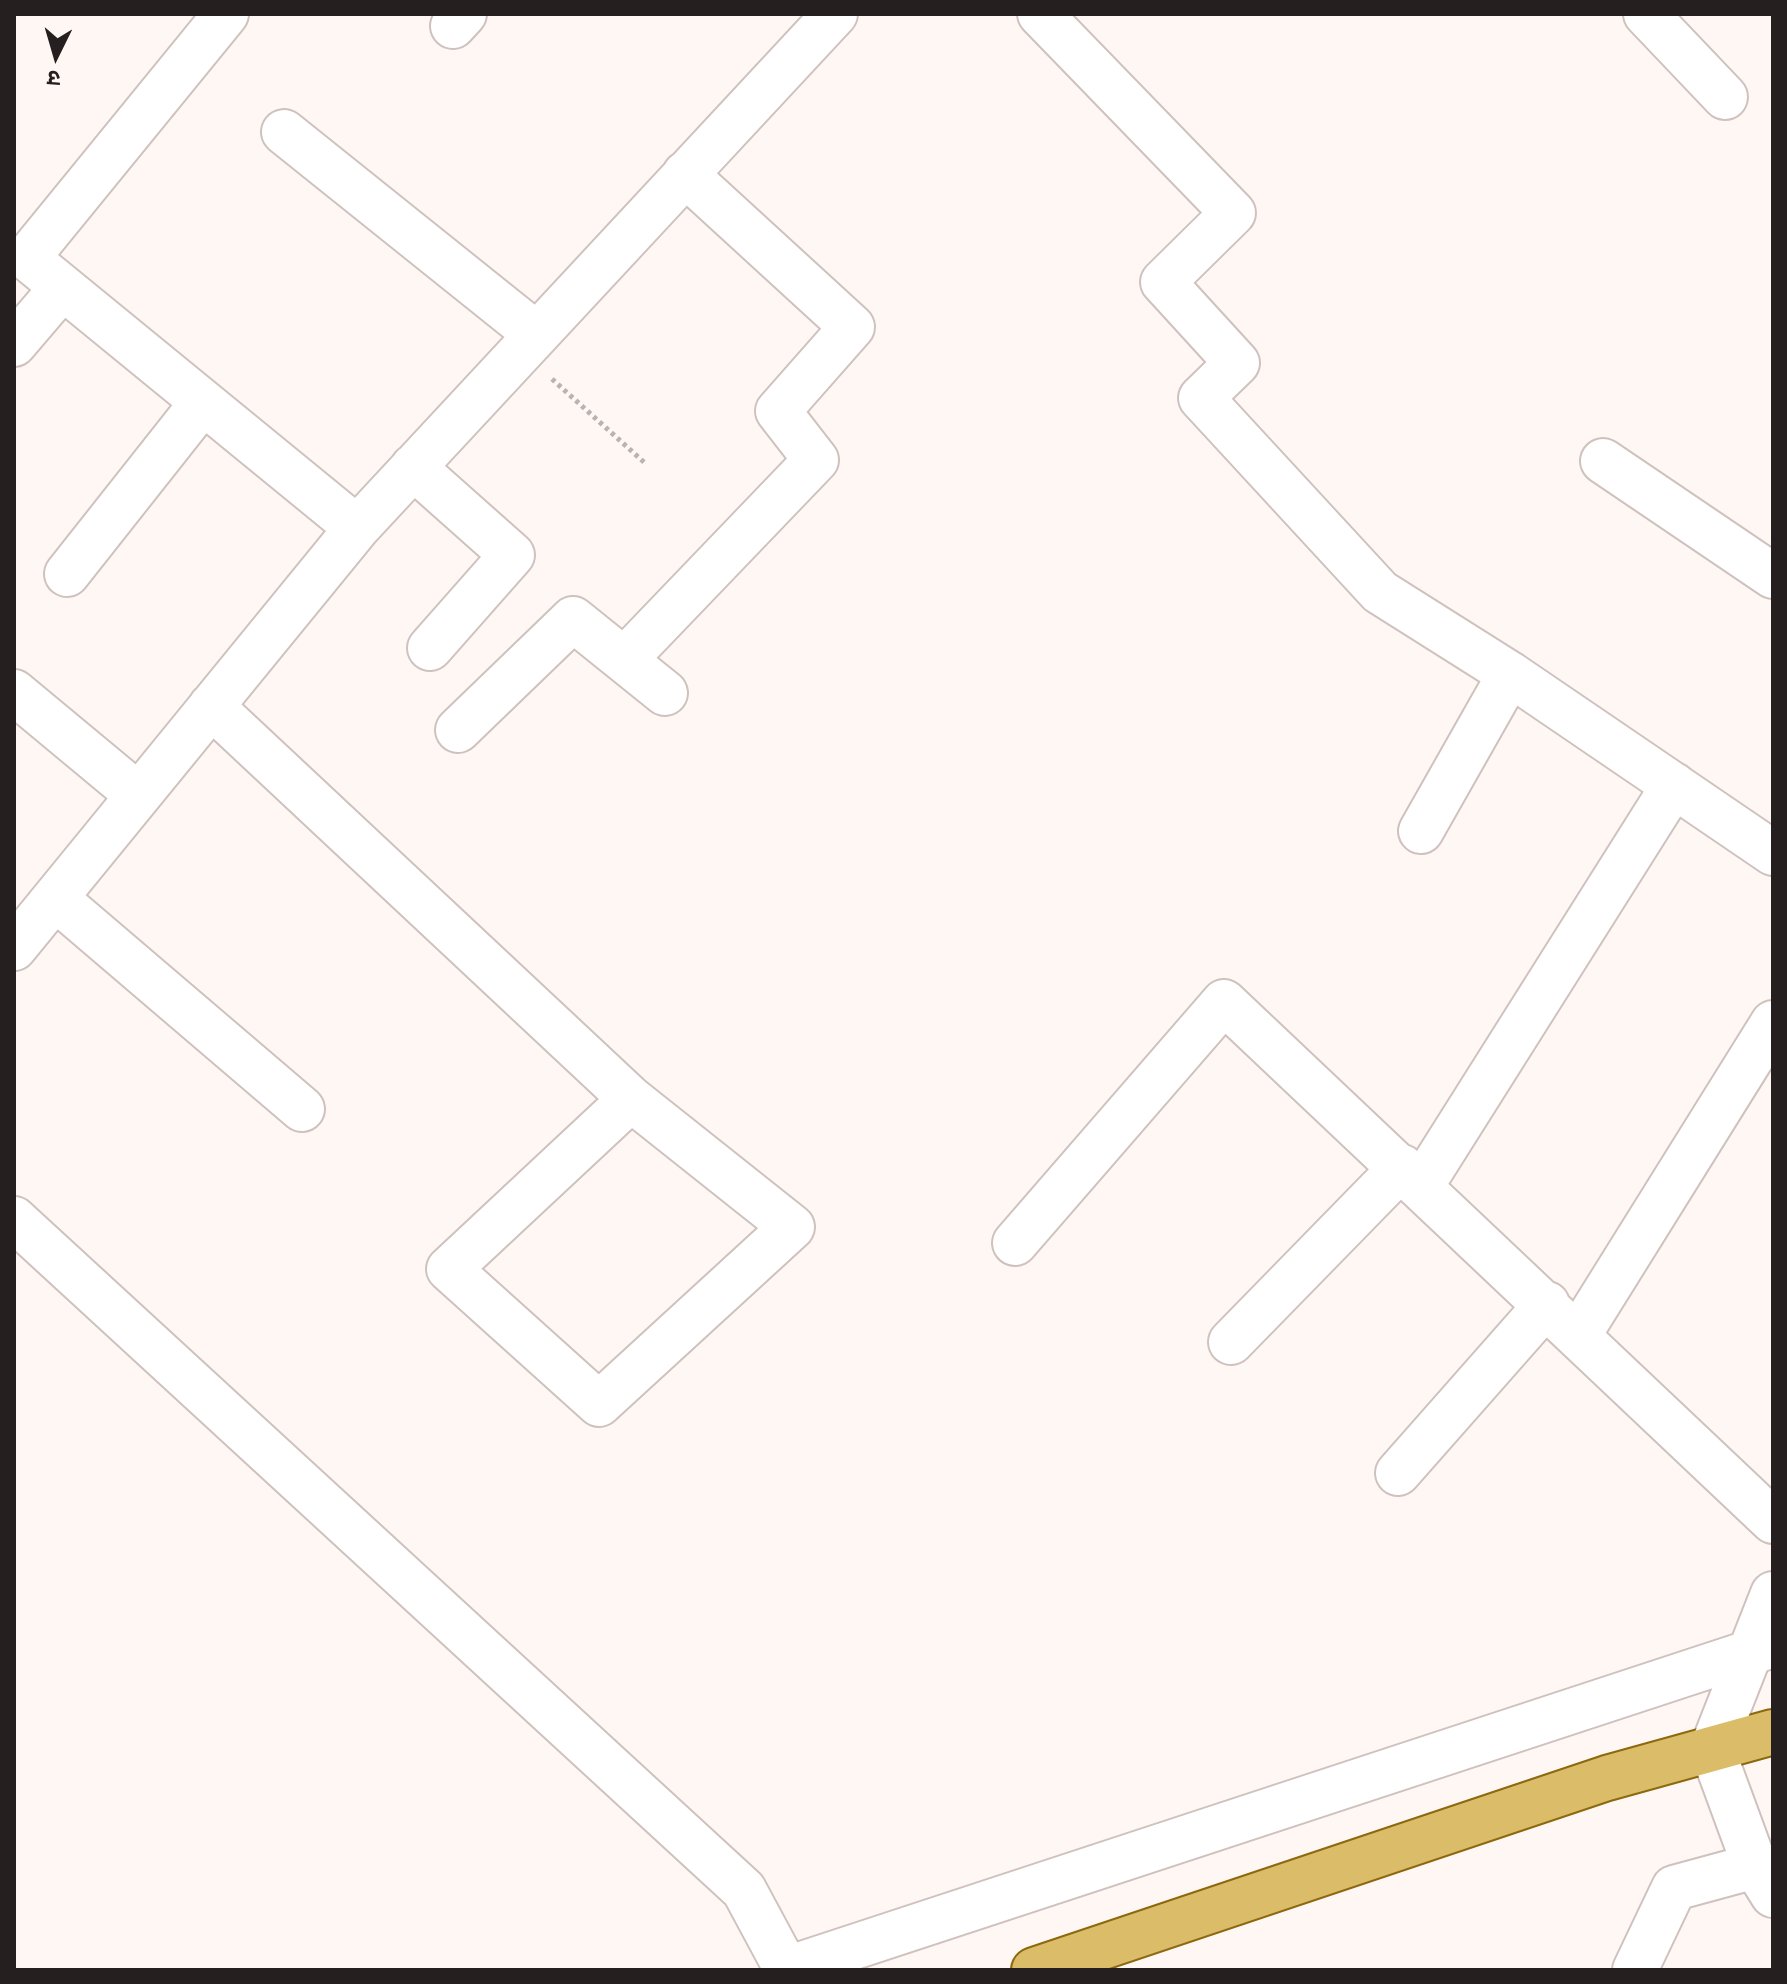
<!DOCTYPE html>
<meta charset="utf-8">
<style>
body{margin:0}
#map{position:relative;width:1787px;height:1984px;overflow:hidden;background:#fff7f4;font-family:"Exo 2","Noto Sans Devanagari",sans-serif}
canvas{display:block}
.frame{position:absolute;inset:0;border:16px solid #25201f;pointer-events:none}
.north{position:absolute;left:16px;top:16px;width:80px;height:80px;-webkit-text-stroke:6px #fff7f4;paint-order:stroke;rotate:185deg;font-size:22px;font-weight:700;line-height:32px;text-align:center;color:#25201f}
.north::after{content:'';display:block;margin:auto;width:28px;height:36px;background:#25201f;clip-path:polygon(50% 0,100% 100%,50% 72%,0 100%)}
</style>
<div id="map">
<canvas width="1787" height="1984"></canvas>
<div class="frame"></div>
<div class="north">उ</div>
</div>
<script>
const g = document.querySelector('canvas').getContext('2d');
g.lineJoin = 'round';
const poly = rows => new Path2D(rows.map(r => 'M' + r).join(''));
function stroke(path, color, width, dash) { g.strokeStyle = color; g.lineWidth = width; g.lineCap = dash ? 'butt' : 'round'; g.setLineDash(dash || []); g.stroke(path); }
const path = poly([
 [552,379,646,464]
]);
const minor = poly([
 [226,14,27,258,357,528],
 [1040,14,1233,213,1163,282,1237,363,1201,398,1380,592,1510,674,1773,853],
 [1646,14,1725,97],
 [453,26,464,14],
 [284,132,536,334],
 [14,344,61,289],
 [1603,461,1773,576],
 [413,467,512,555,430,648],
 [67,574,203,402],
 [625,659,816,460,778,411,852,327,685,174],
 [14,692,138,795],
 [211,706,631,1099,792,1227,599,1404,449,1269,631,1099],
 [458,730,573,619,665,693],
 [1421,831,1510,674],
 [55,898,302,1109],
 [14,948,357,528,835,14],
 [1421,1186,1674,785],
 [14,1219,744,1890,787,1970],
 [1015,1243,1224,1002,1773,1521],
 [1579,1334,1773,1023],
 [1231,1342,1402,1167],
 [1398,1473,1547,1304],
 [1773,1594,1712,1749,1755,1866,1773,1895],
 [787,1969,1773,1645],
 [1635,1970,1674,1888,1755,1866]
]);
const major = poly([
 [1034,1970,1607,1778,1773,1732]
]);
stroke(minor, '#cfc2be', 48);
stroke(major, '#8c680e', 48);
stroke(path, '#bab3b1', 5, [4, 4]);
stroke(minor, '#fff', 44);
stroke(major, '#dbbc69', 44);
</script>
